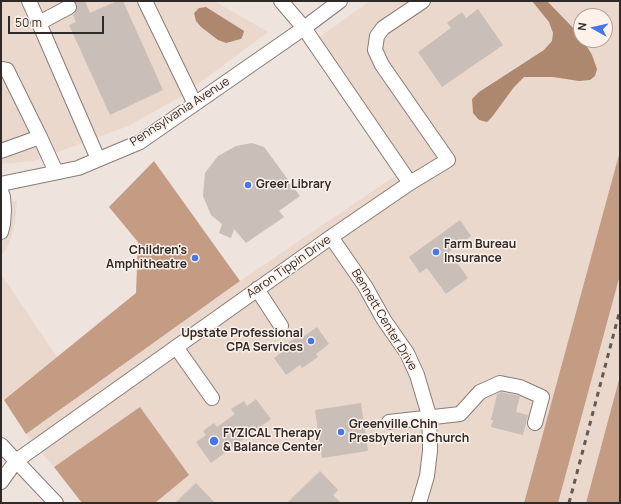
<!DOCTYPE html>
<style>
body{margin:0}
#map{position:relative;width:621px;height:504px;overflow:hidden;background:#efe3dd;font-family:Manrope,sans-serif}
canvas{display:block}
.frame{position:absolute;inset:0;border:2px solid #2f2a28;pointer-events:none}
.north{position:absolute;left:573px;top:8px;width:40px;height:40px;box-sizing:border-box;background:#fdf1ea;border:1px solid #aba19c;border-radius:50%;rotate:278deg;font-size:11px;font-weight:700;line-height:16px;text-align:center;color:#2f2a28}
.north::after{content:'';display:block;margin:auto;width:14px;height:18px;background:#4278e9;clip-path:polygon(50% 0,100% 100%,50% 72%,0 100%)}
.scale{position:absolute;left:8px;top:16px;width:96px;height:18px;box-sizing:border-box;border:2px solid #2f2a28;border-top:0;padding-left:5px;font-size:12px;line-height:14px;white-space:nowrap;color:#2f2a28;-webkit-text-stroke:3px #fdf1ea;paint-order:stroke}
</style>
<div id="map">
<canvas width="621" height="504"></canvas>
<div class="frame"></div>
<div class="north">N</div>
<div class="scale">50 m</div>
</div>
<script>
const g = document.querySelector('canvas').getContext('2d');
g.lineJoin = 'round';
function fill(path, color) { g.fillStyle = color; g.fill(path, 'evenodd'); }
const poly = rows => new Path2D(rows.map(r => 'M' + r).join(''));
function stroke(path, color, width, dash) { g.strokeStyle = color; g.lineWidth = width; g.lineCap = dash ? 'butt' : 'round'; g.setLineDash(dash || []); g.stroke(path); }
function label(font, color, halo, rows, align = 'center') {
  g.font = font + ' Manrope,sans-serif'; g.lineWidth = 3; g.setLineDash([]); g.textBaseline = 'middle'; g.strokeStyle = halo; g.fillStyle = color; for (const [text, x, y, turn = 0] of rows) {
    g.save(); g.translate(x, y); g.rotate((+turn || 0) * Math.PI / 180); g.textAlign = isNaN(turn) ? turn : align; if (halo) g.strokeText(text, 0, 0); g.fillText(text, 0, 0); g.restore();
  }
}
const built = poly([
 [1,1,214,1,268,32,182,96,128,126,34,161,1,164],
 [370,1,620,1,620,151,524,503,155,503,189,475,140,407,54,467,26,434,240,281,395,176,307,46],
 [581,16,605,16,605,40,581,40],
 [1,201,17,201,15,223,9,244,1,256],
 [1,274,57,357,4,400,1,395],
 [620,275,620,376,586,503,558,503]
]);
const forest = poly([
 [620,151,620,275,558,503,524,503],
 [154,161,240,281,26,434,4,400,136,293,138,242,109,207],
 [620,376,620,503,586,503],
 [140,407,189,475,155,503,82,503,54,467]
]);
const water = poly([
 [532,1,547,1,579,34,581,40,583,40,592,55,597,69,595,76,590,80,579,81,553,77,524,77,514,87,492,117,487,122,479,120,473,113,472,99,479,92,544,50,552,41,553,33,549,22],
 [206,7,244,31,243,35,241,39,226,43,218,40,201,27,196,21,194,13,199,8]
]);
const building = poly([
 [75,1,85,1,90,13,117,1,123,1,163,90,110,115,69,25,76,22,73,15,76,12,77,8],
 [478,9,503,45,442,87,418,52,451,28,447,23,462,12,466,18],
 [252,143,264,147,300,196,279,211,284,217,246,243,234,229,231,238,219,233,222,224,211,215,203,196,205,173,218,156,236,146],
 [460,220,471,236,449,252,468,278,446,294,427,268,420,273,409,257],
 [317,327,329,344,316,354,318,357,302,368,300,365,286,375,274,358,287,348,285,345,301,334,303,337],
 [500,392,520,396,516,412,528,415,523,435,491,427,493,420,491,420,497,394,499,394],
 [256,399,271,419,211,463,196,442,206,435,203,431,214,423,217,427,235,414,231,409,244,401,247,406],
 [361,403,368,451,322,458,315,410],
 [320,471,338,490,333,495,341,503,287,503],
 [196,483,215,503,175,503]
]);
const minorTunnel = poly([
 [69,7,83,1]
]);
const minor = poly([
 [29,1,39,23],
 [145,1,195,104],
 [69,7,39,23,98,159],
 [1,69,7,70,40,137],
 [1,151,40,137,56,172],
 [410,183,448,160,382,65,375,50,377,36,383,28,423,1],
 [1,184,78,168,140,142,304,28,340,1],
 [1,191,3,197,4,210,3,224,1,232],
 [331,237,365,286,384,320,407,353,417,375,428,412,430,437,430,451,427,476,419,503],
 [257,289,281,326],
 [176,347,212,398],
 [389,422,460,414,480,392,500,383,520,387,542,397,535,423],
 [1,445,56,503],
 [1,482,16,461,331,237,410,183,304,28,281,1]
]);
const rail = poly([
 [569,503,620,310]
]);
const markers = [
 [248,185,4,"#4278e9"],
 [436,252,4,"#4278e9"],
 [195,258,4,"#4278e9"],
 [311,341,4,"#4278e9"],
 [341,432,4,"#4278e9"],
 [214,441,5,"#4278e9"]
];
const streetNames = [
 ["Pennsylvania Avenue",180,112,-33],
 ["Aaron Tippin Drive",289,267,-35],
 ["Bennett Center Drive",384,320,59]
];
const poiNames = [
 ["Greer Library",256,185],
 ["Farm Bureau",444,245],
 ["Insurance",444,259],
 ["Children's",187,251,"right"],
 ["Amphitheatre",187,265,"right"],
 ["Upstate Professional",303,334,"right"],
 ["CPA Services",303,348,"right"],
 ["Greenville Chin",349,425],
 ["Presbyterian Church",349,439],
 ["FYZICAL Therapy",223,434],
 ["& Balance Center",223,448]
];
fill(built, '#ebd8cd');
fill(forest, '#c49c83');
fill(water, '#ae876f');
fill(building, '#cabeb8');
stroke(minorTunnel, '#c9beb9', 14, [14, 7]);
stroke(minor, '#877d77', 16);
stroke(minor, '#fff', 14);
stroke(rail, '#615a57', 3, [5, 5]);
for (const [x, y, r, color] of markers) { const dot = new Path2D(); dot.arc(x, y, r, 0, 2 * Math.PI); g.fillStyle = color; g.fill(dot); stroke(dot, '#fdf1ea', 1.5); }
label('12px', '#2f2a28', '#fdf1ea', streetNames);
label('bold 12px', '#2f2a28', '#fdf1ea', poiNames, 'left');
</script>
